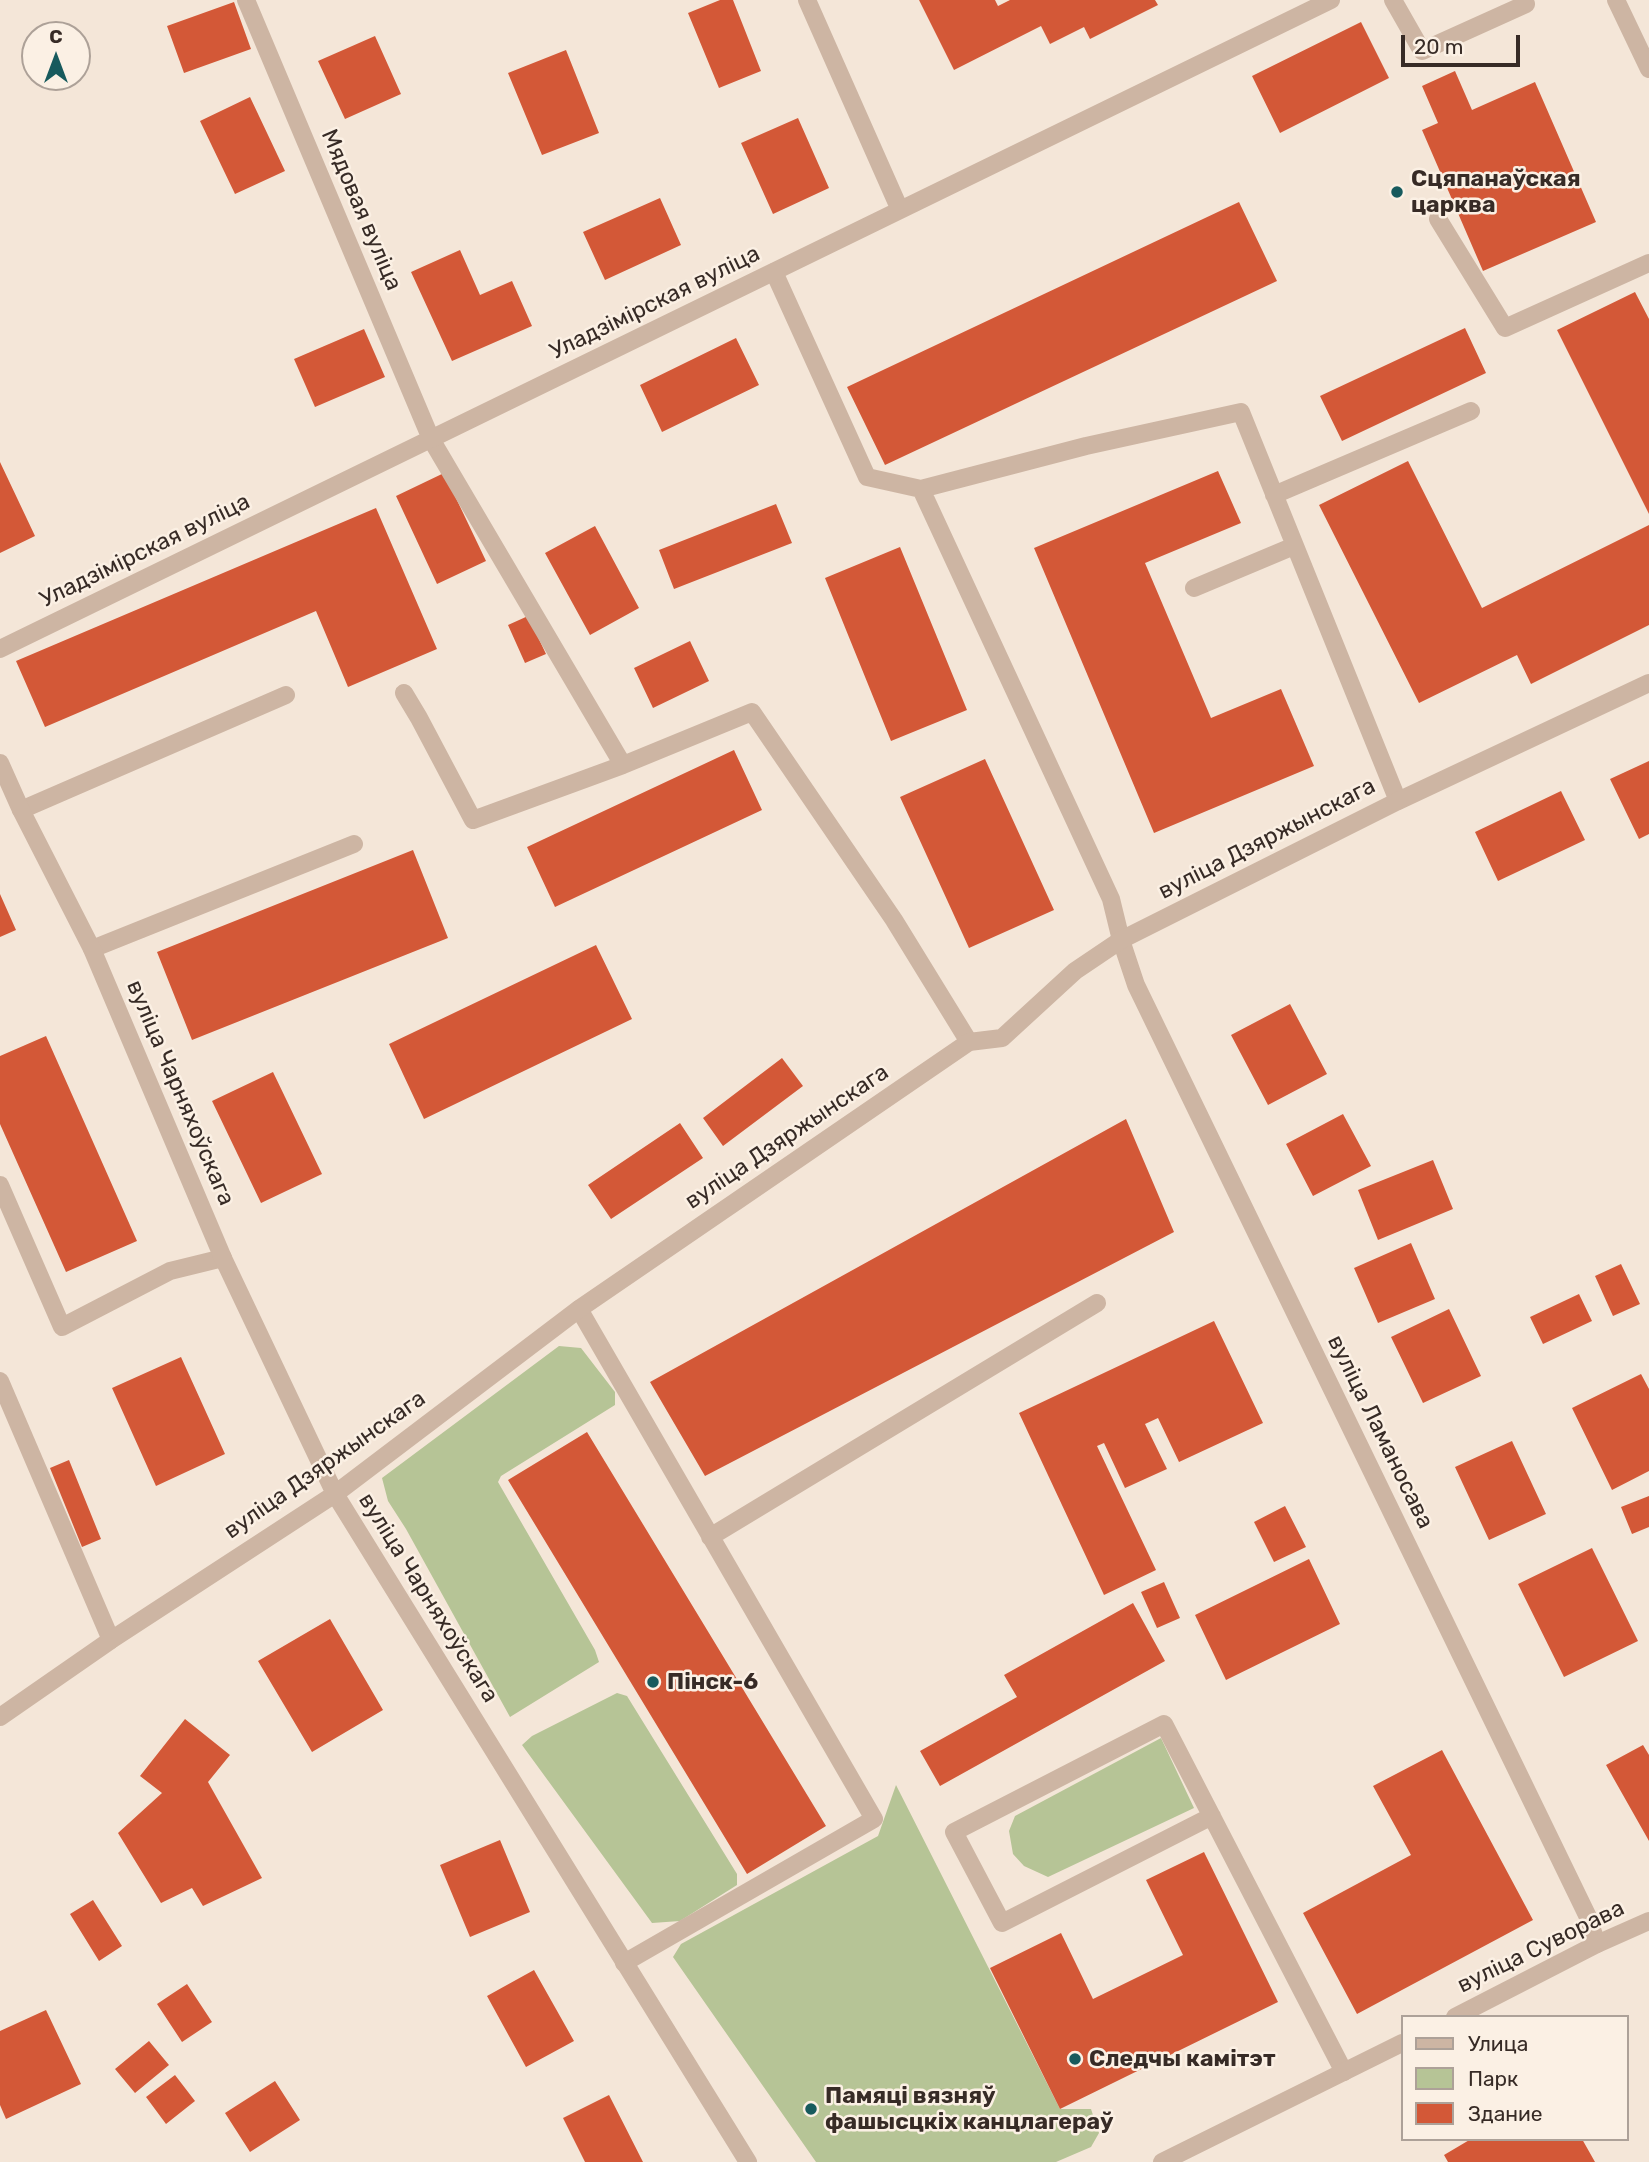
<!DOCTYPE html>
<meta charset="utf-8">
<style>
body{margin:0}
#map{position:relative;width:1649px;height:2162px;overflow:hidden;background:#f4e6d8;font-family:Rubik,sans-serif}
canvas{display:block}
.legend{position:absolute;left:1401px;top:2015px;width:228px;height:126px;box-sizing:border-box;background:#fbf0e4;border:2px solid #ada198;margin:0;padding:9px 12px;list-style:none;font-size:21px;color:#372b26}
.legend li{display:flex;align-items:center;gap:14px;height:35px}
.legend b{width:35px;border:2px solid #ada198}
.north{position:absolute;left:21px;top:21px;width:70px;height:70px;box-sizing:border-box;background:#fbf0e4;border:2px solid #ada198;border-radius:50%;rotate:0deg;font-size:19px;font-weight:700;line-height:28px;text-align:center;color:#372b26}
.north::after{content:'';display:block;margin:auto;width:24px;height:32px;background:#175a5d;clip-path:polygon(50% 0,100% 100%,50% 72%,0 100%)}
.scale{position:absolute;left:1401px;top:35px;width:119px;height:32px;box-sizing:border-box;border:4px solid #372b26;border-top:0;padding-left:9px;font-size:21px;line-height:24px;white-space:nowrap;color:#372b26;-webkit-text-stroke:5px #fbf0e4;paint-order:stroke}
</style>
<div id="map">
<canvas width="1649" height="2162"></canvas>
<ul class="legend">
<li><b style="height:9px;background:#cdb5a3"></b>Улица</li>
<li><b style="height:19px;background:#b6c496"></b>Парк</li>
<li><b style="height:19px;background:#d35837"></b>Здание</li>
</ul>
<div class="north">С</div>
<div class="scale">20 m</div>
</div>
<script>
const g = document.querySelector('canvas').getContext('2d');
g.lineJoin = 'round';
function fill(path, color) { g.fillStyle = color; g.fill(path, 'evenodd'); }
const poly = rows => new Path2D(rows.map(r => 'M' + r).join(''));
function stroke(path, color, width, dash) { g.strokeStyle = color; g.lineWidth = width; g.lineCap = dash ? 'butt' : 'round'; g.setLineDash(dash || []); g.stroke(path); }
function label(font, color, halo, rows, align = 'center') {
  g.font = font + ' Rubik,sans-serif'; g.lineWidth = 5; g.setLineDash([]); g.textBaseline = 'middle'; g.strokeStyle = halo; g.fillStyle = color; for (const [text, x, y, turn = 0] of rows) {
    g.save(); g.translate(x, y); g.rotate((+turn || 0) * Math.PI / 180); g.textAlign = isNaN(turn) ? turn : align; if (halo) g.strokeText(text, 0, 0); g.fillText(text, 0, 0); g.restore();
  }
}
const green = poly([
 [559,1346,581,1348,615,1392,615,1405,501,1476,498,1482,595,1650,599,1662,510,1717,406,1529,388,1501,382,1478],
 [617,1693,627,1696,737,1874,737,1885,680,1921,652,1923,522,1745,532,1736],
 [1161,1738,1194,1808,1048,1877,1024,1866,1013,1854,1009,1831,1015,1816],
 [896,1785,1060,2109,1091,2109,1099,2133,1091,2147,1056,2162,816,2162,673,1957,681,1944,878,1836]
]);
const building = poly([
 [720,0,733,0,761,71,719,88,688,13],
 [919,0,995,0,998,6,1010,0,1155,0,1158,5,1090,39,1084,27,1050,44,1041,26,954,70],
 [234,2,251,49,184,73,167,26],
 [1361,22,1389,78,1280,133,1252,76],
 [375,36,401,94,345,119,318,61],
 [566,50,599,133,542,155,508,73],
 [1455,71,1472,110,1535,82,1596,222,1483,271,1422,130,1438,123,1422,86],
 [250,97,285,171,235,194,200,121],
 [798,118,829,188,773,214,741,143],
 [660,198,681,245,605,280,583,232],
 [1239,202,1277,281,885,465,847,387],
 [460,250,480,295,512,281,532,326,452,361,411,272],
 [1635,292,1649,319,1649,514,1557,330],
 [1465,328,1486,373,1342,441,1320,396],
 [364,329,385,377,315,407,294,359],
 [736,338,759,385,662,432,640,385],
 [1408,461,1482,608,1649,525,1649,625,1531,684,1517,655,1419,703,1319,505],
 [0,462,35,536,0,553],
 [1218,471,1241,523,1145,563,1211,718,1281,689,1314,766,1154,833,1034,548],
 [444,473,486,561,437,584,396,496],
 [776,504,792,543,674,589,659,550],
 [376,508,437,649,348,687,316,611,45,727,16,661],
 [595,526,639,608,590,635,545,553],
 [900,547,967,710,891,741,825,578],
 [528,616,546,654,525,663,508,625],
 [690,641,709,681,653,708,634,668],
 [734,750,762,810,555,907,527,847],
 [985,759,1054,910,969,948,900,797],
 [1649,761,1649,834,1639,839,1610,779],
 [1561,791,1585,840,1498,881,1475,832],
 [413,850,448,938,192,1040,157,952],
 [0,894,16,930,0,937],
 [596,945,632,1019,424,1119,389,1044],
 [1290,1004,1327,1074,1268,1105,1231,1035],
 [46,1036,137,1241,66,1272,0,1124,0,1056],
 [782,1058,803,1086,723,1146,703,1118],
 [273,1072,322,1174,261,1203,212,1101],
 [1343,1114,1371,1166,1313,1196,1286,1144],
 [1126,1119,1174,1232,705,1476,650,1382],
 [680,1123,703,1158,611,1219,588,1185],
 [1433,1160,1453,1209,1378,1240,1358,1190],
 [1411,1243,1435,1299,1378,1323,1354,1268],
 [1621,1264,1640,1304,1613,1316,1595,1276],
 [1579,1294,1592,1321,1543,1344,1530,1317],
 [1449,1309,1481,1376,1423,1403,1391,1337],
 [1214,1321,1263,1423,1179,1462,1158,1418,1145,1424,1167,1469,1125,1488,1104,1443,1097,1446,1156,1570,1104,1595,1019,1413],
 [181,1357,225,1454,156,1486,112,1388],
 [1641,1374,1649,1389,1649,1471,1612,1490,1572,1408],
 [587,1432,826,1826,747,1874,508,1480],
 [1512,1441,1546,1514,1489,1540,1455,1467],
 [69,1460,101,1539,82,1547,50,1468],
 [1649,1496,1649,1527,1632,1534,1621,1507],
 [1285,1506,1306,1547,1274,1562,1254,1522],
 [1592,1548,1638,1641,1564,1677,1518,1584],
 [1309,1559,1340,1624,1226,1680,1195,1615],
 [1164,1582,1180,1618,1157,1628,1141,1592],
 [1133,1603,1165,1661,940,1786,920,1751,1017,1697,1004,1675],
 [330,1619,383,1710,312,1752,258,1661],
 [185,1719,230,1755,208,1782,262,1878,203,1906,192,1888,161,1903,118,1833,162,1793,140,1776],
 [1643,1745,1649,1755,1649,1841,1606,1765],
 [1442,1750,1533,1920,1357,2014,1303,1913,1411,1855,1373,1786],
 [500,1840,530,1912,470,1937,440,1865],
 [1204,1852,1278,2002,1060,2109,990,1968,1061,1933,1093,1999,1183,1955,1146,1880],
 [93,1900,122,1946,99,1961,70,1914],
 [534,1970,574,2041,526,2067,487,1996],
 [187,1984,212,2022,182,2042,157,2004],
 [46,2010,81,2084,6,2119,0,2105,0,2031],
 [149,2041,169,2065,135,2093,115,2069],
 [175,2075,195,2101,166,2124,146,2097],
 [275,2081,300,2120,250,2152,225,2113],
 [609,2095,643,2162,585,2162,563,2118],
 [1471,2139,1582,2139,1595,2162,1448,2162,1444,2155]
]);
const service = poly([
 [1393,0,1422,51,1526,4,1524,0],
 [1438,219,1505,328,1649,263],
 [774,272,867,477,921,489,1086,446,1241,412,1398,801],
 [431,439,623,765],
 [921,489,1111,899,1121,940],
 [1274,495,1471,411],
 [1194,588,1294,546],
 [404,693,419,718,473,820,623,765,752,712,894,920,969,1042],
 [21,810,286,695],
 [92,949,354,844],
 [0,1185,62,1327,170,1271,223,1258],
 [579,1309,874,1819,624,1963],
 [0,1381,111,1640],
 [710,1537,1097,1303],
 [1212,1816,1002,1923,954,1832,1164,1724,1344,2072]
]);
const minor = poly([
 [246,0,431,439],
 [807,0,900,210],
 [0,649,1331,0],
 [1121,940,1136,985,1588,1917,1597,1944]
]);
const tertiary = poly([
 [1616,0,1649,69],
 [0,763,21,810,92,949,223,1258,335,1494,748,2162],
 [0,1717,111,1640,335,1494,579,1309,969,1042,1002,1038,1075,971,1121,940,1398,801,1649,683],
 [1455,2017,1597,1944,1649,1921],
 [1162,2162,1402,2043]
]);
const markers = [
 [1397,192,7,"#175a5d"],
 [653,1682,7,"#175a5d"],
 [1075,2059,7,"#175a5d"],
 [811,2109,7,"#175a5d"]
];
const poiNames = [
 ["Сцяпанаўская",1411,179],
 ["царква",1411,205],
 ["Пінск-6",667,1682],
 ["Следчы камітэт",1089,2059],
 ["Памяці вязняў",825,2096],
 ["фашысцкіх канцлагераў",825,2122]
];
const streetNames = [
 ["Мядовая вуліца",361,210,67],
 ["Уладзімірская вуліца",655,303,-26],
 ["Уладзімірская вуліца",145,551,-26],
 ["вуліца Дзяржынскага",1267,839,-27],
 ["вуліца Чарняхоўскага",180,1093,67],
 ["вуліца Дзяржынскага",787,1137,-34],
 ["вуліца Ламаносава",1380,1432,64],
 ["вуліца Дзяржынскага",325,1465,-35],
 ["вуліца Чарняхоўскага",428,1598,58],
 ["вуліца Суворава",1541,1947,-26]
];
fill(green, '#b6c496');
fill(building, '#d35837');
stroke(service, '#cdb5a3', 18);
stroke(minor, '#cdb5a3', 18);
stroke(tertiary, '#cdb5a3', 18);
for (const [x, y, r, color] of markers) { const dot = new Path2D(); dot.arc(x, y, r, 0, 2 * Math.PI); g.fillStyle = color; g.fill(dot); stroke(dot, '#fbf0e4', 2.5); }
label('bold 23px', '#372b26', '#fbf0e4', poiNames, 'left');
label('23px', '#372b26', '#fbf0e4', streetNames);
</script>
